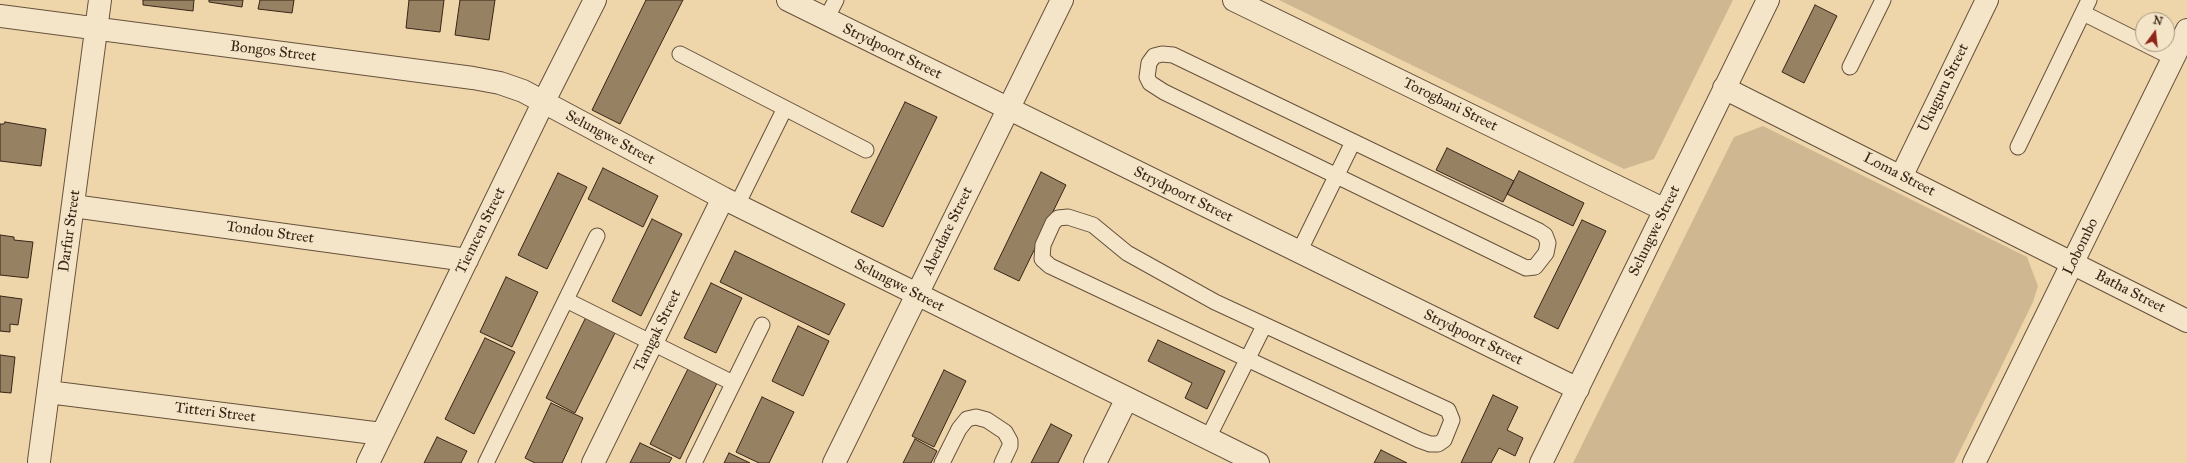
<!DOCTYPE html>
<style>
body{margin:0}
#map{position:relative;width:2187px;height:463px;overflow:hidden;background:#eed6aa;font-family:"IM FELL Great Primer",serif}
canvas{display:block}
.north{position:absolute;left:2135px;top:12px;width:40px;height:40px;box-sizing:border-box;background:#f4e4c8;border:1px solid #a99881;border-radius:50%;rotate:15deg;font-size:11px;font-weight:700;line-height:16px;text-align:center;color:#382517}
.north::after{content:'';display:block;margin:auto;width:14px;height:18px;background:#8f2418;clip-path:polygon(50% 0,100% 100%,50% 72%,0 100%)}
</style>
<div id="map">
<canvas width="2187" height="463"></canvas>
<div class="north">N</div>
</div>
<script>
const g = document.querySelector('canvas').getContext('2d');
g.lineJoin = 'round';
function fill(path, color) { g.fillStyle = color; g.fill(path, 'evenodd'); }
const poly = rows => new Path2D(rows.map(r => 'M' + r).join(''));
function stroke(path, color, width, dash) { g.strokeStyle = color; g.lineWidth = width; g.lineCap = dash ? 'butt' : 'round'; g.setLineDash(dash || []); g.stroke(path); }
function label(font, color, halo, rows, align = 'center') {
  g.font = font + ' "IM FELL Great Primer",serif'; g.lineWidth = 3; g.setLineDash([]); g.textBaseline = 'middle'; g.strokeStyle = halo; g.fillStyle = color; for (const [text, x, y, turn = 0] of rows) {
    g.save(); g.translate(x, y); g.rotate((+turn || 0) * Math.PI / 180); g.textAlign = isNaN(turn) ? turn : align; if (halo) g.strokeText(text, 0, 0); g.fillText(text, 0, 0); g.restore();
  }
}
const green = poly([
 [1279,0,1733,0,1654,159,1624,169],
 [1763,126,2027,257,2038,286,2033,302,1954,463,1573,463,1734,137]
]);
const building = poly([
 [143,0,194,0,193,11,143,5,143,0],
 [209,0,243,0,242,7,209,2,209,0],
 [260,0,294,0,292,13,258,9,260,0],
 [409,0,444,0,440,32,406,28,409,0],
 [460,0,495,0,489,40,455,35,460,0],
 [646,0,683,0,620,124,592,110,646,0],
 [1815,5,1837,16,1804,83,1782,72,1815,5],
 [905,102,937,117,883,227,851,212,905,102],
 [5,122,46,129,41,166,0,161,0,124,4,124,5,122],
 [1447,148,1514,181,1503,202,1436,170,1447,148],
 [603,168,658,196,643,227,588,199,603,168],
 [1519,171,1584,203,1573,226,1507,194,1519,171],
 [1041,172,1066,185,1019,281,994,269,1041,172],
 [558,173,587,187,547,269,518,255,558,173],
 [652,219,682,234,641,316,612,301,652,219],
 [1582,220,1606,231,1558,329,1534,317,1582,220],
 [0,235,14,237,14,240,33,242,28,278,0,275,0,235],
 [735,251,845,304,829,335,720,282,735,251],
 [506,277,538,292,512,347,480,332,506,277],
 [711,283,742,298,716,353,684,338,711,283],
 [0,296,22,299,18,325,10,324,10,332,0,331,0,296],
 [586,317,616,331,575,413,546,398,586,317],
 [798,326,829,341,803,396,772,381,798,326],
 [485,338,515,352,474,434,445,419,485,338],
 [1158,340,1225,371,1207,409,1185,398,1192,383,1148,361,1158,340],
 [0,355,15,357,11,393,0,392,0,355],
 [691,363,720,377,680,459,650,444,691,363],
 [944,370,966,381,934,447,912,436,944,370],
 [1493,395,1518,407,1507,430,1523,438,1515,456,1499,448,1491,463,1461,463,1493,395],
 [762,397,794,412,769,463,759,463,736,452,762,397],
 [551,403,583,418,562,463,535,463,525,458,551,403],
 [1051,424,1072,435,1058,463,1031,463,1051,424],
 [437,437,467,451,461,463,424,463,437,437],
 [915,439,937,451,931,463,903,463,915,439],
 [640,443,672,458,669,463,630,463,640,443],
 [1381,450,1407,463,1374,463,1381,450],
 [729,453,750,463,724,463,729,453]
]);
const lane = poly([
 [2083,13,2143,43],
 [826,19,836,0],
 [2145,44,2173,58],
 [680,54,866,150],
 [1162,54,1173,55,1539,231,1545,235,1548,243,1546,253,1535,267,1526,268,1164,92,1150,83,1147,77,1149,63,1154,56,1162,54],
 [1850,67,1883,0],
 [2018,147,2089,0],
 [737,205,785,108],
 [1068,217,1093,225,1127,253,1215,302,1448,410,1452,420,1444,440,1438,444,1430,444,1419,440,1050,266,1042,259,1043,245,1053,223,1058,218,1068,217],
 [1299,252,1353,142],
 [566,300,733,383],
 [1208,438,1264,326],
 [486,463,597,236],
 [694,463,762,325],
 [942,463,959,429,967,419,976,417,987,420,1005,432,1010,441,1010,446,1002,463]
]);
const street = poly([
 [788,0,1578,389],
 [1234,0,1665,210],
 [0,16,473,78,500,83,523,91,723,198,1258,463],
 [1724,88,2187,321],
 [1901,177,1987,0],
 [73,206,467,260],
 [48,392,382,434],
 [39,461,100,0],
 [368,463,544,101,595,0],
 [593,463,723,198],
 [834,463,1062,0],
 [1095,463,1127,398],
 [1541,463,1768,0],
 [1974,463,2187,30]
]);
const streetNames = [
 ["Bongos Street",273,52,7],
 ["Strydpoort Street",892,52,26],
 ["Ukuguru Street",1944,88,-64],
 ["Torogbani Street",1450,105,26],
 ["Selungwe Street",610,138,28],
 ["Loma Street",1899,175,27],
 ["Strydpoort Street",1183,195,26],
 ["Darfur Street",70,231,-82],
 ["Tiemcen Street",481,231,-64],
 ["Aberdare Street",948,231,-64],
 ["Selungwe Street",1655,231,-64],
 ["Tondou Street",270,233,8],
 ["Lobombo",2081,247,-64],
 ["Selungwe Street",899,286,27],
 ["Batha Street",2130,292,27],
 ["Tamgak Street",658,331,-64],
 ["Strydpoort Street",1473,338,26],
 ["Titteri Street",215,413,7]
];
fill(green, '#cfb891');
fill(building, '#978163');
stroke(building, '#382517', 1);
stroke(lane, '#66513c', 17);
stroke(street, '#66513c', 24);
stroke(lane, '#f4e4c8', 15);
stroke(street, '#f4e4c8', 22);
label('15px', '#382517', '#f4e4c8', streetNames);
</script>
